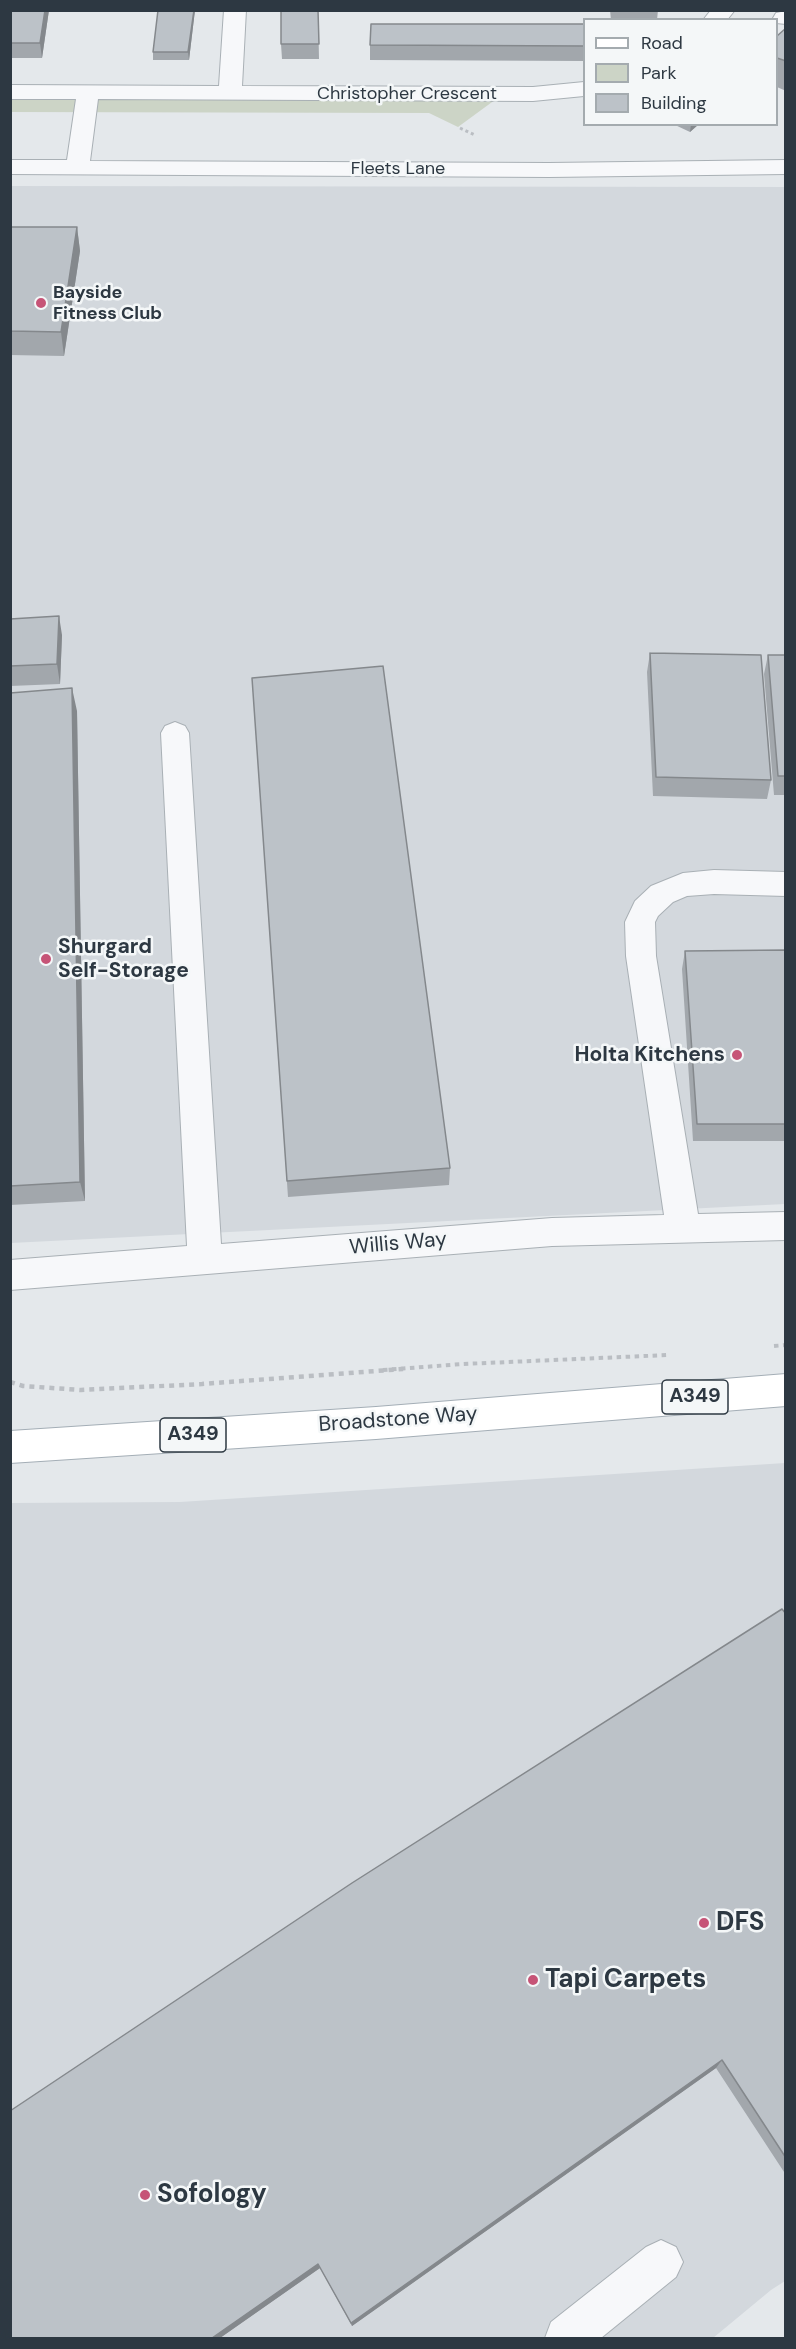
<!DOCTYPE html>
<style>
body{margin:0}
#map{position:relative;width:796px;height:2349px;overflow:hidden;background:#e4e8eb;font-family:"DM Sans",sans-serif}
canvas{display:block}
.frame{position:absolute;inset:0;border:12px solid #2d3842;pointer-events:none}
.legend{position:absolute;left:583px;top:18px;width:195px;height:108px;box-sizing:border-box;background:#f4f7f8;border:2px solid #a4abaf;margin:0;padding:8px 10px;list-style:none;font-size:18px;color:#2d3842}
.legend li{display:flex;align-items:center;gap:12px;height:30px}
.legend b{width:30px;border:2px solid #a4abaf}
</style>
<div id="map">
<canvas width="796" height="2349"></canvas>
<div class="frame"></div>
<ul class="legend">
<li><b style="height:8px;background:#fff"></b>Road</li>
<li><b style="height:16px;background:#ccd4c6"></b>Park</li>
<li><b style="height:16px;background:#bcc2c8"></b>Building</li>
</ul>
</div>
<script>
const g = document.querySelector('canvas').getContext('2d');
g.lineJoin = 'round';
function fill(path, color) { g.fillStyle = color; g.fill(path, 'evenodd'); }
const poly = rows => new Path2D(rows.map(r => 'M' + r).join(''));
function stroke(path, color, width, dash) { g.strokeStyle = color; g.lineWidth = width; g.lineCap = dash ? 'butt' : 'round'; g.setLineDash(dash || []); g.stroke(path); }
function label(font, color, halo, rows, align = 'center') {
  g.font = font + ' "DM Sans",sans-serif'; g.lineWidth = 5; g.setLineDash([]); g.textBaseline = 'middle'; g.strokeStyle = halo; g.fillStyle = color; for (const [text, x, y, turn = 0] of rows) {
    g.save(); g.translate(x, y); g.rotate((+turn || 0) * Math.PI / 180); g.textAlign = isNaN(turn) ? turn : align; if (halo) g.strokeText(text, 0, 0); g.fillText(text, 0, 0); g.restore();
  }
}
const built = poly([
 [11,186,785,187,785,1204,11,1243],
 [785,1463,785,2281,771,2290,713,2338,11,2338,10,1503,180,1502]
]);
const green = poly([
 [10,92,503,94,458,127,429,113,11,112]
]);
const pathFar2 = poly([
 [460,128,475,135]
]);
const pathFar1 = poly([
 [774,1346,786,1345],
 [383,1370,463,1364,668,1355]
]);
const path = poly([
 [10,1382,23,1386,81,1390,202,1384,403,1369]
]);
const minor = poly([
 [224,10,246,10,242,86,533,87,584,82,584,96,533,101,98,99,90,161,549,163,786,160,786,174,549,177,10,174,10,160,67,160,76,99,10,99,10,85,219,86,224,10],
 [711,10,735,10,727,20,703,20,711,10],
 [786,11,786,24,776,23,776,20,773,18,776,13,786,11],
 [175,722,185,726,189,733,221,1244,552,1218,664,1215,626,956,625,922,635,901,651,886,683,873,714,870,786,872,786,896,714,894,687,896,673,902,658,916,655,922,656,956,698,1214,786,1212,786,1240,552,1246,10,1290,10,1260,187,1246,161,733,165,726,175,722],
 [661,2240,676,2247,683,2262,676,2277,601,2338,545,2338,551,2322,646,2247,661,2240]
]);
const major = poly([
 [786,1374,786,1406,376,1439,10,1463,10,1431,376,1407,786,1374]
]);
const wall = poly([
 [10,10,49,10,42,58,10,58],
 [195,10,189,60,153,60,153,52],
 [318,10,319,59,282,59,281,44],
 [610,10,658,10,657,20,611,20],
 [585,24,585,61,370,60,370,45],
 [786,28,786,91,777,87,777,36],
 [673,124,699,124,690,132],
 [10,227,77,227,80,251,64,356,10,355],
 [10,619,62,635,60,684,10,686],
 [650,653,771,780,767,799,653,796,647,672],
 [768,655,786,655,786,795,774,795,764,674],
 [252,678,450,1168,449,1185,288,1197],
 [10,693,77,711,85,1201,10,1205],
 [786,950,786,1141,693,1141,682,969,685,951],
 [786,1614,786,2175,716,2068,352,2326,320,2268,220,2338,10,2338]
]);
const shadedWall = poly([
 [45,10,49,10,42,58,40,43],
 [194,10,195,10,189,60,188,52],
 [691,124,699,124,690,132],
 [77,227,80,251,64,356,61,332],
 [59,616,62,635,60,684,57,664],
 [72,688,77,711,85,1201,80,1182],
 [722,2060,716,2068,352,2326,351,2323],
 [318,2264,320,2268,220,2338,212,2338]
]);
const building = poly([
 [10,10,45,10,40,43,10,43,10,10],
 [158,10,194,10,188,52,153,52,158,10],
 [281,10,318,10,319,44,281,44,281,10],
 [371,24,585,24,585,46,370,45,371,24],
 [786,28,786,61,777,58,777,36,786,28],
 [10,227,77,227,61,332,10,331,10,227],
 [59,616,57,664,10,666,10,619,59,616],
 [650,653,761,655,771,780,656,777,650,653],
 [768,655,786,655,786,776,778,776,768,655],
 [383,666,450,1168,287,1181,252,678,383,666],
 [72,688,80,1182,10,1186,10,693,72,688],
 [786,950,786,1124,697,1124,685,951,786,950],
 [782,1609,786,1614,786,2158,722,2060,351,2323,318,2264,212,2338,10,2338,10,2111,352,1883,782,1609]
]);
const markers = [
 [41,303,6,"#c65477"],
 [46,959,6,"#c65477"],
 [737,1055,6,"#c65477"],
 [704,1923,6,"#c65477"],
 [533,1980,6,"#c65477"],
 [145,2195,6,"#c65477"]
];
const farStreetnames = [
 ["Christopher Crescent",407,94],
 ["Fleets Lane",398,169]
];
const farPoinames = [
 ["Bayside",53,293],
 ["Fitness Club",53,314]
];
const shields = [
 [695,1397,66],
 [193,1435,66]
];
const shieldNames = [
 ["A349",695,1397],
 ["A349",193,1435]
];
const poiNames = [
 ["Shurgard",58,947],
 ["Self-Storage",58,971],
 ["Holta Kitchens",725,1055,"right"]
];
const streetNames = [
 ["Willis Way",398,1244,-5],
 ["Broadstone Way",398,1420,-4]
];
const nearPoinames = [
 ["DFS",716,1923],
 ["Tapi Carpets",545,1980],
 ["Sofology",157,2195]
];
fill(built, '#d3d8dd');
fill(green, '#ccd4c6');
stroke(minor, '#a9b0b5', 2);
stroke(major, '#a4aeb6', 2);
stroke(pathFar2, '#babec3', 3, [3, 3]);
stroke(pathFar1, '#babec3', 4, [4.5, 4.5]);
stroke(path, '#babec3', 4.5, [5, 5]);
fill(minor, '#f7f8fa');
fill(major, '#fff');
fill(wall, '#a2a7ac');
fill(shadedWall, '#84888c');
fill(building, '#bcc2c8');
stroke(building, '#84888c', 1.5);
for (const [x, y, r, color] of markers) { const dot = new Path2D(); dot.arc(x, y, r, 0, 2 * Math.PI); g.fillStyle = color; g.fill(dot); stroke(dot, '#f4f7f8', 2); }
label('18px', '#2d3842', '#f4f7f8', farStreetnames);
label('bold 18px', '#2d3842', '#f4f7f8', farPoinames, 'left');
for (const [x, y, w] of shields) { const box = new Path2D(); box.roundRect(x - w / 2, y - 17, w, 34, 4.5); g.fillStyle = '#f4f7f8'; g.fill(box); stroke(box, '#2d3842', 1.5); }
label('bold 20px', '#2d3842', null, shieldNames);
label('bold 21px', '#2d3842', '#f4f7f8', poiNames, 'left');
label('21px', '#2d3842', '#f4f7f8', streetNames);
label('bold 26px', '#2d3842', '#f4f7f8', nearPoinames, 'left');
</script>
